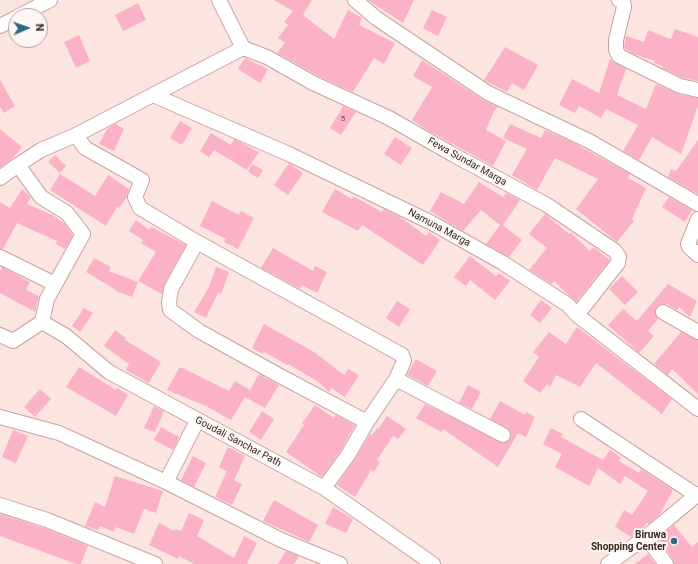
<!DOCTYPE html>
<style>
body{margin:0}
#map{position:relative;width:698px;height:564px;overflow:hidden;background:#fce5e0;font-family:Roboto,sans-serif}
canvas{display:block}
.north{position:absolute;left:8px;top:8px;width:40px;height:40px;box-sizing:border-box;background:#fef6f4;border:1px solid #aea4a1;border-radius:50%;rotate:88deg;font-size:11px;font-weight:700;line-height:16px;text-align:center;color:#352824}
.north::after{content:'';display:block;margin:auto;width:14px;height:18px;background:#2e6b82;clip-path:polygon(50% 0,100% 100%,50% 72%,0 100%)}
</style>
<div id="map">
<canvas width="698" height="564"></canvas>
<div class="north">N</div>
</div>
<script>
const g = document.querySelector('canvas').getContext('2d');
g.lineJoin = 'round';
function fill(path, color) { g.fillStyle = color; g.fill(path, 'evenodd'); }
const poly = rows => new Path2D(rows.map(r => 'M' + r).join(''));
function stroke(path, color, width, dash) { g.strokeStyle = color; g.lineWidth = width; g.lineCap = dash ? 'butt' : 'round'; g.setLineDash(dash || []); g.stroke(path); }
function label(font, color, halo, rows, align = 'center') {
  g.font = font + ' Roboto,sans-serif'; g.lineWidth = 4; g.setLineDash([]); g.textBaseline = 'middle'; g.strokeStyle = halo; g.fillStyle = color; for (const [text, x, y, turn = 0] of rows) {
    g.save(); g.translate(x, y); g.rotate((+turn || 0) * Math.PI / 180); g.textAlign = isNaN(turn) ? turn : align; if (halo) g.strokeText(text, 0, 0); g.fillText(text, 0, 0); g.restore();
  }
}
const building = poly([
 [274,0,312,0,303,15,334,39,348,10,362,18,359,25,395,43,384,64,374,58,353,92,322,78,277,53,285,43,278,38,288,25,284,22,293,11],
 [368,0,414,0,403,23],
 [138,3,146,20,123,31,115,15],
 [432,10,447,17,438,36,423,28],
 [675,29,698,37,698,81,683,78,662,68,663,66,654,63,655,61,631,53,624,48,626,36,644,42,648,30,671,39],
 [79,35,90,61,76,68,64,42],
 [505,47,538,65,524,90,512,83,507,92,484,80],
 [245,58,268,69,260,83,238,69],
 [610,59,626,69,617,95,646,109,656,84,678,94,698,98,698,106,681,154,652,137,639,160,623,151,638,125,606,109,601,118,579,106,575,113,559,105,572,79,599,93],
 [422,60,483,100,498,107,494,111,486,130,506,141,493,166,427,130,412,120,432,87,413,76],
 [0,80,15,106,4,113,0,107],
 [343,106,356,112,341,135,330,128],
 [180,121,192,128,182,145,170,138],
 [115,124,124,129,114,151,99,144,107,129],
 [510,124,541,138,545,130,572,142,630,174,628,178,646,188,632,219,634,221,617,242,576,209,598,179,555,158,537,190,512,175,527,149,503,138],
 [0,129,22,147,12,159,0,168],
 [211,133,231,145,234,139,259,152,247,170,214,150,209,157,200,151],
 [395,137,412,148,401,165,384,154],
 [698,140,698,194,668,177,671,169,676,171],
 [55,155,66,166,60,173,48,162],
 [289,163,303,173,288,195,274,185],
 [252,164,263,170,258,178,248,172],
 [60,174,95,196,108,175,129,189,127,197,119,208,117,207,106,226,50,190],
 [479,182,503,197,506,193,520,200,503,225,522,240,509,257,486,244,500,225,481,210,463,231,430,211,441,192,464,204],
 [22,189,31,197,27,204,54,216,65,224,73,235,65,249,56,244,57,241,17,223,3,249,0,249,0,202,10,208],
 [335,189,352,199,353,196,382,212,384,209,400,217,426,236,429,232,440,240,423,265,362,225,358,231,322,212],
 [669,197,692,210,685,222,662,207],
 [212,201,239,215,241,211,254,218,238,249,224,242,226,239,200,226],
 [545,214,569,234,570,232,590,251,593,247,610,260,576,302,554,281,552,284,529,270,547,248,529,234],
 [136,220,149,230,151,227,186,245,164,285,162,294,138,281,156,252,141,243,143,240,129,231],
 [273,248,313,271,315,266,327,272,317,293,302,285,300,289,261,268],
 [470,256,496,276,499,273,510,281,495,300,470,280,466,286,454,277],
 [94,258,111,267,109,271,138,282,132,297,116,291,116,290,86,272],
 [2,267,30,282,26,290,39,296,35,312,0,293,0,271],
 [216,267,229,272,221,294,218,293,206,318,194,312,209,287],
 [622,276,638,292,625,305,609,289],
 [668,284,697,301,690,317,679,307,677,310,667,304,658,305,655,312,658,319,648,331,654,336,639,353,608,325,623,309,637,321],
 [541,300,552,308,540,323,530,315],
 [397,301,410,309,399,327,386,318],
 [84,308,93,313,80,332,72,326],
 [264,324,314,352,344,375,348,369,359,375,345,397,331,388,329,392,317,381,288,364,287,365,264,352,263,354,252,348],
 [577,327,672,399,662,414,596,363,580,387,556,375,550,387,547,384,540,393,523,381,539,357,533,352,549,332,566,344],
 [115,330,126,338,125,340,161,362,149,383,126,370,129,364,104,346],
 [681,332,698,340,698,394,672,369,668,375,654,364],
 [416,359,437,371,428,386,407,375],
 [79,367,116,390,117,388,128,395,116,416,66,387],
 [179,368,183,368,229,391,235,381,250,390,259,374,279,385,265,408,245,397,248,392,231,420,206,406,167,390],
 [468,385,481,392,472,409,459,403],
 [40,389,51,399,35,417,24,407],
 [500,401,525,415,526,412,535,417,526,437,518,433,498,467,443,429,441,432,416,418,425,404,504,443,510,439,510,431,490,419],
 [315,405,334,418,336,415,355,425,341,450,322,477,286,452,304,425,302,423],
 [154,406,164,411,155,432,144,428],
 [262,411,274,419,261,440,249,432],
 [387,416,406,429,398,439,393,436,377,460,380,462,374,472,371,470,355,497,337,485,355,459,370,434,372,435,377,428,378,429],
 [161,427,179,437,173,450,154,440],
 [551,428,563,434,561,437,603,460,610,450,621,458,619,461,639,473,641,469,673,490,660,514,649,524,647,523,643,528,631,537,615,527,624,510,632,515,648,491,625,476,620,484,598,468,589,486,555,467,562,454,543,444],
 [13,430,28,436,16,463,2,457],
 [228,447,245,456,234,480,242,484,232,505,215,497,227,471,219,467],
 [193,456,206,463,194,487,181,480],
 [115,476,163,491,156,513,144,509,134,534,116,527,114,532,100,526,98,530,85,526,95,502,105,507],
 [274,500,318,525,309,542,263,521],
 [333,507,353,519,346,533,325,524],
 [189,513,204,520,197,536,234,558,244,536,257,543,247,564,194,564,179,556,178,559,149,545,159,523,174,531,175,529,181,531],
 [0,514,44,528,88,546,81,564,76,564,0,536],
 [674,525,692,547,698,542,698,564,674,564,673,559,662,544,660,541,666,536,663,534],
 [286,551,299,556,294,564,278,564],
 [648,554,655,564,635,564]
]);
const minor = poly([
 [219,0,243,48,76,135,85,148,142,180,135,197,140,208,197,242,402,355,404,361,396,379,367,422,348,455,324,488],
 [355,0,376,18,488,93,591,142,698,204],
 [619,0,623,1,624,7,616,40,616,50,619,56,680,86,698,90],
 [19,16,50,0],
 [0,26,16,18],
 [243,48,267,57,313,83,389,118,452,154,547,205,615,251,619,257,618,263,577,315],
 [153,95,291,155,432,223,503,263,568,305,577,315,698,409],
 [0,178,18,165],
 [698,219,688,244,689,247,698,255],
 [197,242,171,289,169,302,170,310,199,331,282,377,367,422],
 [0,257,55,284],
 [663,312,698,332],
 [42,322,66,336,109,372,324,488,433,564],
 [0,335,13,341,42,322,47,299,83,234,67,213,41,197,18,165,41,150,76,135],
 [396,379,503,435],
 [0,417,59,433,166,482,281,540,340,564],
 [581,419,696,495],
 [166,482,197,421],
 [0,505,47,520,155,564],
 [646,537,666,564],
 [608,564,646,537,698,494]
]);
const markers = [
 [674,541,4,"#2e6b82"]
];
const numberNames = [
 ["5",343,119]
];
const streetNames = [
 ["Fewa Sundar Marga",467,162,29],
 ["Namuna Marga",439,228,28],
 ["Goudali Sanchar Path",238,442,28]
];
const poiNames = [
 ["Biruwa",666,535],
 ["Shopping Center",666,547]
];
fill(building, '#fbb1c6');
stroke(minor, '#c7a49b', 16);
stroke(minor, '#fff', 14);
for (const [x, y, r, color] of markers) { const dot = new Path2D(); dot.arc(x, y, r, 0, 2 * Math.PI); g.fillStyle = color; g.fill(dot); stroke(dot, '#fef6f4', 1.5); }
label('8px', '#664a4c', null, numberNames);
label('10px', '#352824', '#fef6f4', streetNames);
label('bold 10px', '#352824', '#fef6f4', poiNames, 'right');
</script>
